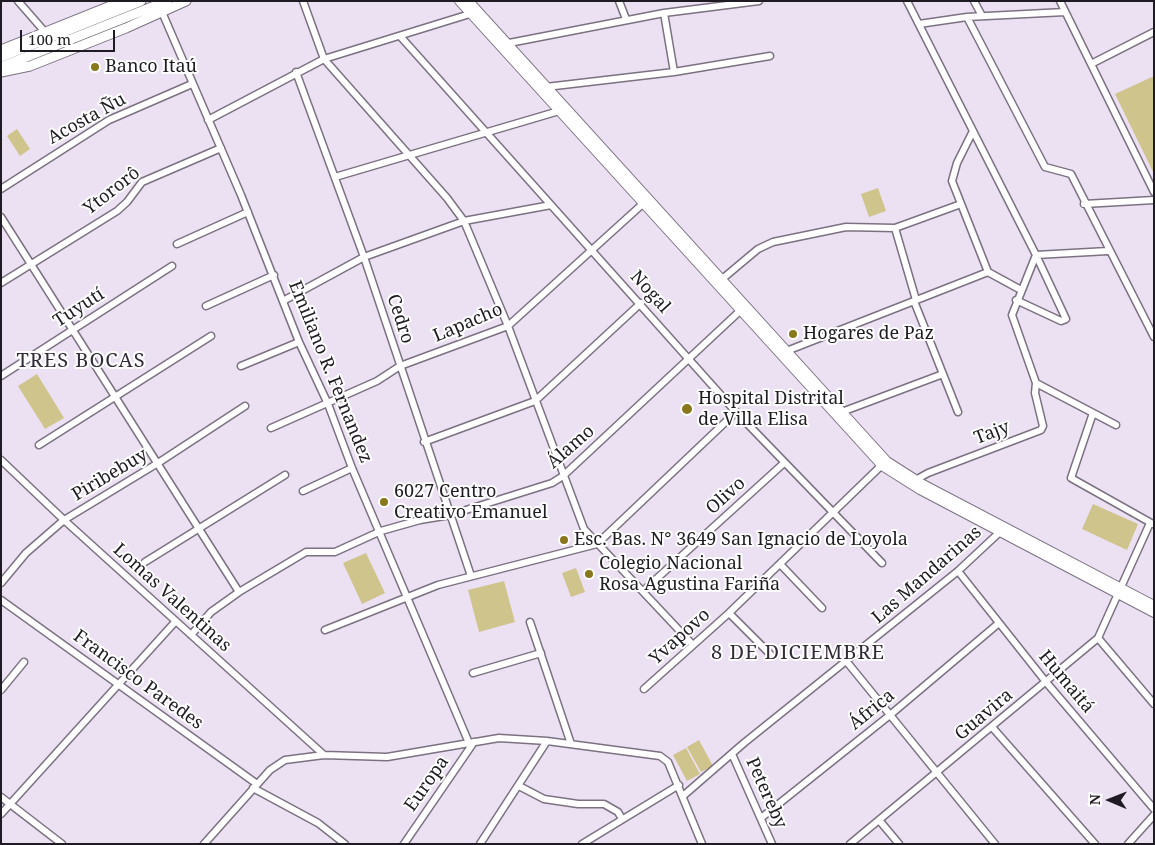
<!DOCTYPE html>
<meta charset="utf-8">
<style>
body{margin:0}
#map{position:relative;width:1155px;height:845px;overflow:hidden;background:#ece1f3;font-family:"Noto Serif",serif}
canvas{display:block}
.frame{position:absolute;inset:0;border:2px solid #1f1b22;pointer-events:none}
.north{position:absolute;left:1085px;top:775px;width:50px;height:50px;-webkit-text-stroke:4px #fff;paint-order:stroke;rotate:271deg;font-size:14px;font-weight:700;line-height:20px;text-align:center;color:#1f1b22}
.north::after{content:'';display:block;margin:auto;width:18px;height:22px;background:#1f1b22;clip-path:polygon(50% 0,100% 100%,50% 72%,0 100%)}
.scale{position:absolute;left:20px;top:30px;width:95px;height:22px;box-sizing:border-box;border:2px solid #1f1b22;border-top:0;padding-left:6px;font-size:15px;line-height:18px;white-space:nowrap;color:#1f1b22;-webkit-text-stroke:4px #fff;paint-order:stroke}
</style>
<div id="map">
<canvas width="1155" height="845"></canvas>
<div class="frame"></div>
<div class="north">N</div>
<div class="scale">100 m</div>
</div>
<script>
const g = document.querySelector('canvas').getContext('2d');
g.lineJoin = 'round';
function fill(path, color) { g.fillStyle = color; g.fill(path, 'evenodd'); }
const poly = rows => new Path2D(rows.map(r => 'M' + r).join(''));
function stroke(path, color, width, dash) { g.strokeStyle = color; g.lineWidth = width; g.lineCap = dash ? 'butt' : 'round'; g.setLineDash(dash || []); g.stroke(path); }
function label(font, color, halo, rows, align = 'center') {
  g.font = font + ' "Noto Serif",serif'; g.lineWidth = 4; g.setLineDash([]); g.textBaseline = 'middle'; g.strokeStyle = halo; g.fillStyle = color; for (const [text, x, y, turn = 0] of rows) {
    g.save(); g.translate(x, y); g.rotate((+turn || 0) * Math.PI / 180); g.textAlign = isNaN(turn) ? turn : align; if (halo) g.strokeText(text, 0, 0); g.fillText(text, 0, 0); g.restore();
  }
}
const green = poly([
 [1154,76,1154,174,1115,94],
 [17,129,30,149,20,156,7,136],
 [878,188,886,211,869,217,861,194],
 [37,374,64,418,45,429,18,386],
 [1093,504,1138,524,1127,550,1082,529],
 [366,553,385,593,362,604,343,563],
 [576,568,585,592,571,597,562,573],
 [504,581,515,622,479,632,468,590],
 [699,740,713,766,701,772,687,747],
 [686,748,700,774,687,781,673,755]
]);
const minor = poly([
 [18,1,45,32],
 [303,1,324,59,447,198,464,221,508,326,584,529,693,645],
 [619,1,626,19],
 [907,1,1036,255,1066,319,1061,321,1016,300],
 [974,1,982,16],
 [1060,1,1154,192],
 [162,12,241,195,299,342,328,404,352,468,469,743],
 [664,13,674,72],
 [967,17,1045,167,1071,174,1154,337],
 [919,24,967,17,1065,12],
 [400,36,736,412,882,563],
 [504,44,664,13,759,1],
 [1091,64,1154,32],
 [296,72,364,257,471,576],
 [546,87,674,72,770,56],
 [208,120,324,59,473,13],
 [973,131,957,163,952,181,988,272,1021,290],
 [335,177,559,111],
 [1,189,109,120,192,84],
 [1084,204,1154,200],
 [1,217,239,592],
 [895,228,916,300],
 [177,244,248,212],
 [1036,255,1012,315,1036,383,1116,425],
 [1036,255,1108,251],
 [721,280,758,249,773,242,846,227,895,228,961,204],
 [1,283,117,211,127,202,142,182,221,148],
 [283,301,364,257,464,221,551,205],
 [914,301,958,412],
 [206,306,274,275],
 [784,352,988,272],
 [241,366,299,342],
 [1,376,172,266],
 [839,413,943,374],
 [1093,413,1071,478,1153,524],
 [271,428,377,381,400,366,508,326,647,200],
 [424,442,535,401,641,303],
 [39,445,211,336],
 [1,460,64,520,324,755],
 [912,482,928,473,1041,430,1043,426,1035,393,1036,383],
 [303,491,352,468],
 [145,562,285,475],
 [780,564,822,608],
 [958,571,1046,682,1154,809],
 [1,583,26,553,64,520,158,463,245,406],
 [643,591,784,463],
 [1,600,257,784],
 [729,613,771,655],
 [530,622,571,744],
 [325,630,438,585,597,544,736,412],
 [191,635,211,612,239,592,306,552,335,552,381,531,420,520,450,515,552,483,563,476,742,309],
 [1098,638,1154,704],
 [847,662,995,844],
 [473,673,541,653],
 [644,689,729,613,885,462],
 [1,690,24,662],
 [992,727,1095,844],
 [732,754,772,844],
 [519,786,544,799,578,804,604,804,618,812,622,819],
 [253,788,318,823,345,844],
 [683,796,744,743,958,571,1002,530],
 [1,797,62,844],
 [1,814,175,622],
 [761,818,890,715,999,623],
 [879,820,899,844],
 [204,844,270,770,285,760,324,755,387,757,499,738,547,741,660,756,668,762,702,844],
 [404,844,474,742],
 [480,844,547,741],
 [582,844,679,785],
 [850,844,1098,638,1150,523],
 [1128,844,1154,815]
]);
const major = poly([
 [459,1,882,466,920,490,1154,613],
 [469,1,887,461,923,484,1154,605]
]);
const highway = poly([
 [1,50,123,1],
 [1,57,141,1],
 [1,67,167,1],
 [1,72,30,66,126,28,186,1]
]);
const markers = [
 [95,67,5,"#89771c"],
 [793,334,5,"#89771c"],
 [687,409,6,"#89771c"],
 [384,502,5,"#89771c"],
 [564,540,5,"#89771c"],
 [589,574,5,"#89771c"]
];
const poiNames = [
 ["Banco Itaú",105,67],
 ["Hogares de Paz",803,334],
 ["Hospital Distrital",698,399],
 ["de Villa Elisa",698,420],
 ["6027 Centro",394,492],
 ["Creativo Emanuel",394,513],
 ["Esc. Bas. N° 3649 San Ignacio de Loyola",574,540],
 ["Colegio Nacional",599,564],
 ["Rosa Agustina Fariña",599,585]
];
const streetNames = [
 ["Acosta Ñu",87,119,-29],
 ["Ytororô",112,191,-38],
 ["Nogal",650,292,48],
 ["Tuyutí",79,308,-33],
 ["Cedro",400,319,72],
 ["Lapacho",468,323,-23],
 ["Emiliano R. Fernandez",330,372,68],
 ["Tajy",992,433,-21],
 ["Álamo",571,447,-41],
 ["Piribebuy",110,475,-31],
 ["Olivo",726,496,-42],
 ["Las Mandarinas",927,575,-41],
 ["Lomas Valentinas",172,598,42],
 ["Yvapovo",680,637,-42],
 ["Francisco Paredes",138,680,36],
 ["Humaitá",1066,682,50],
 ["África",872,710,-39],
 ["Guavira",984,715,-40],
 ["Europa",427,784,-55],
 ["Petereby",766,793,66]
];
const quarterNames = [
 ["TRES BOCAS",81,361],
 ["8 DE DICIEMBRE",798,653]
];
fill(green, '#cfc48c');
stroke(minor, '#7b7181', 9);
stroke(major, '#7b7181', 10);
stroke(highway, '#7b7181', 11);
stroke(minor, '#fff', 6);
stroke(major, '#fff', 8);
stroke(highway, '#fff', 9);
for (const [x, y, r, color] of markers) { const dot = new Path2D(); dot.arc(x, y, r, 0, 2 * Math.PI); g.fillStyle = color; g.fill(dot); stroke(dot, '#fff', 2); }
label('18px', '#1f1b22', '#fff', poiNames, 'left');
label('18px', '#1f1b22', '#fff', streetNames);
g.letterSpacing = '1px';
label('20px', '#332b39', '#fff', quarterNames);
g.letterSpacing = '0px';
</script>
